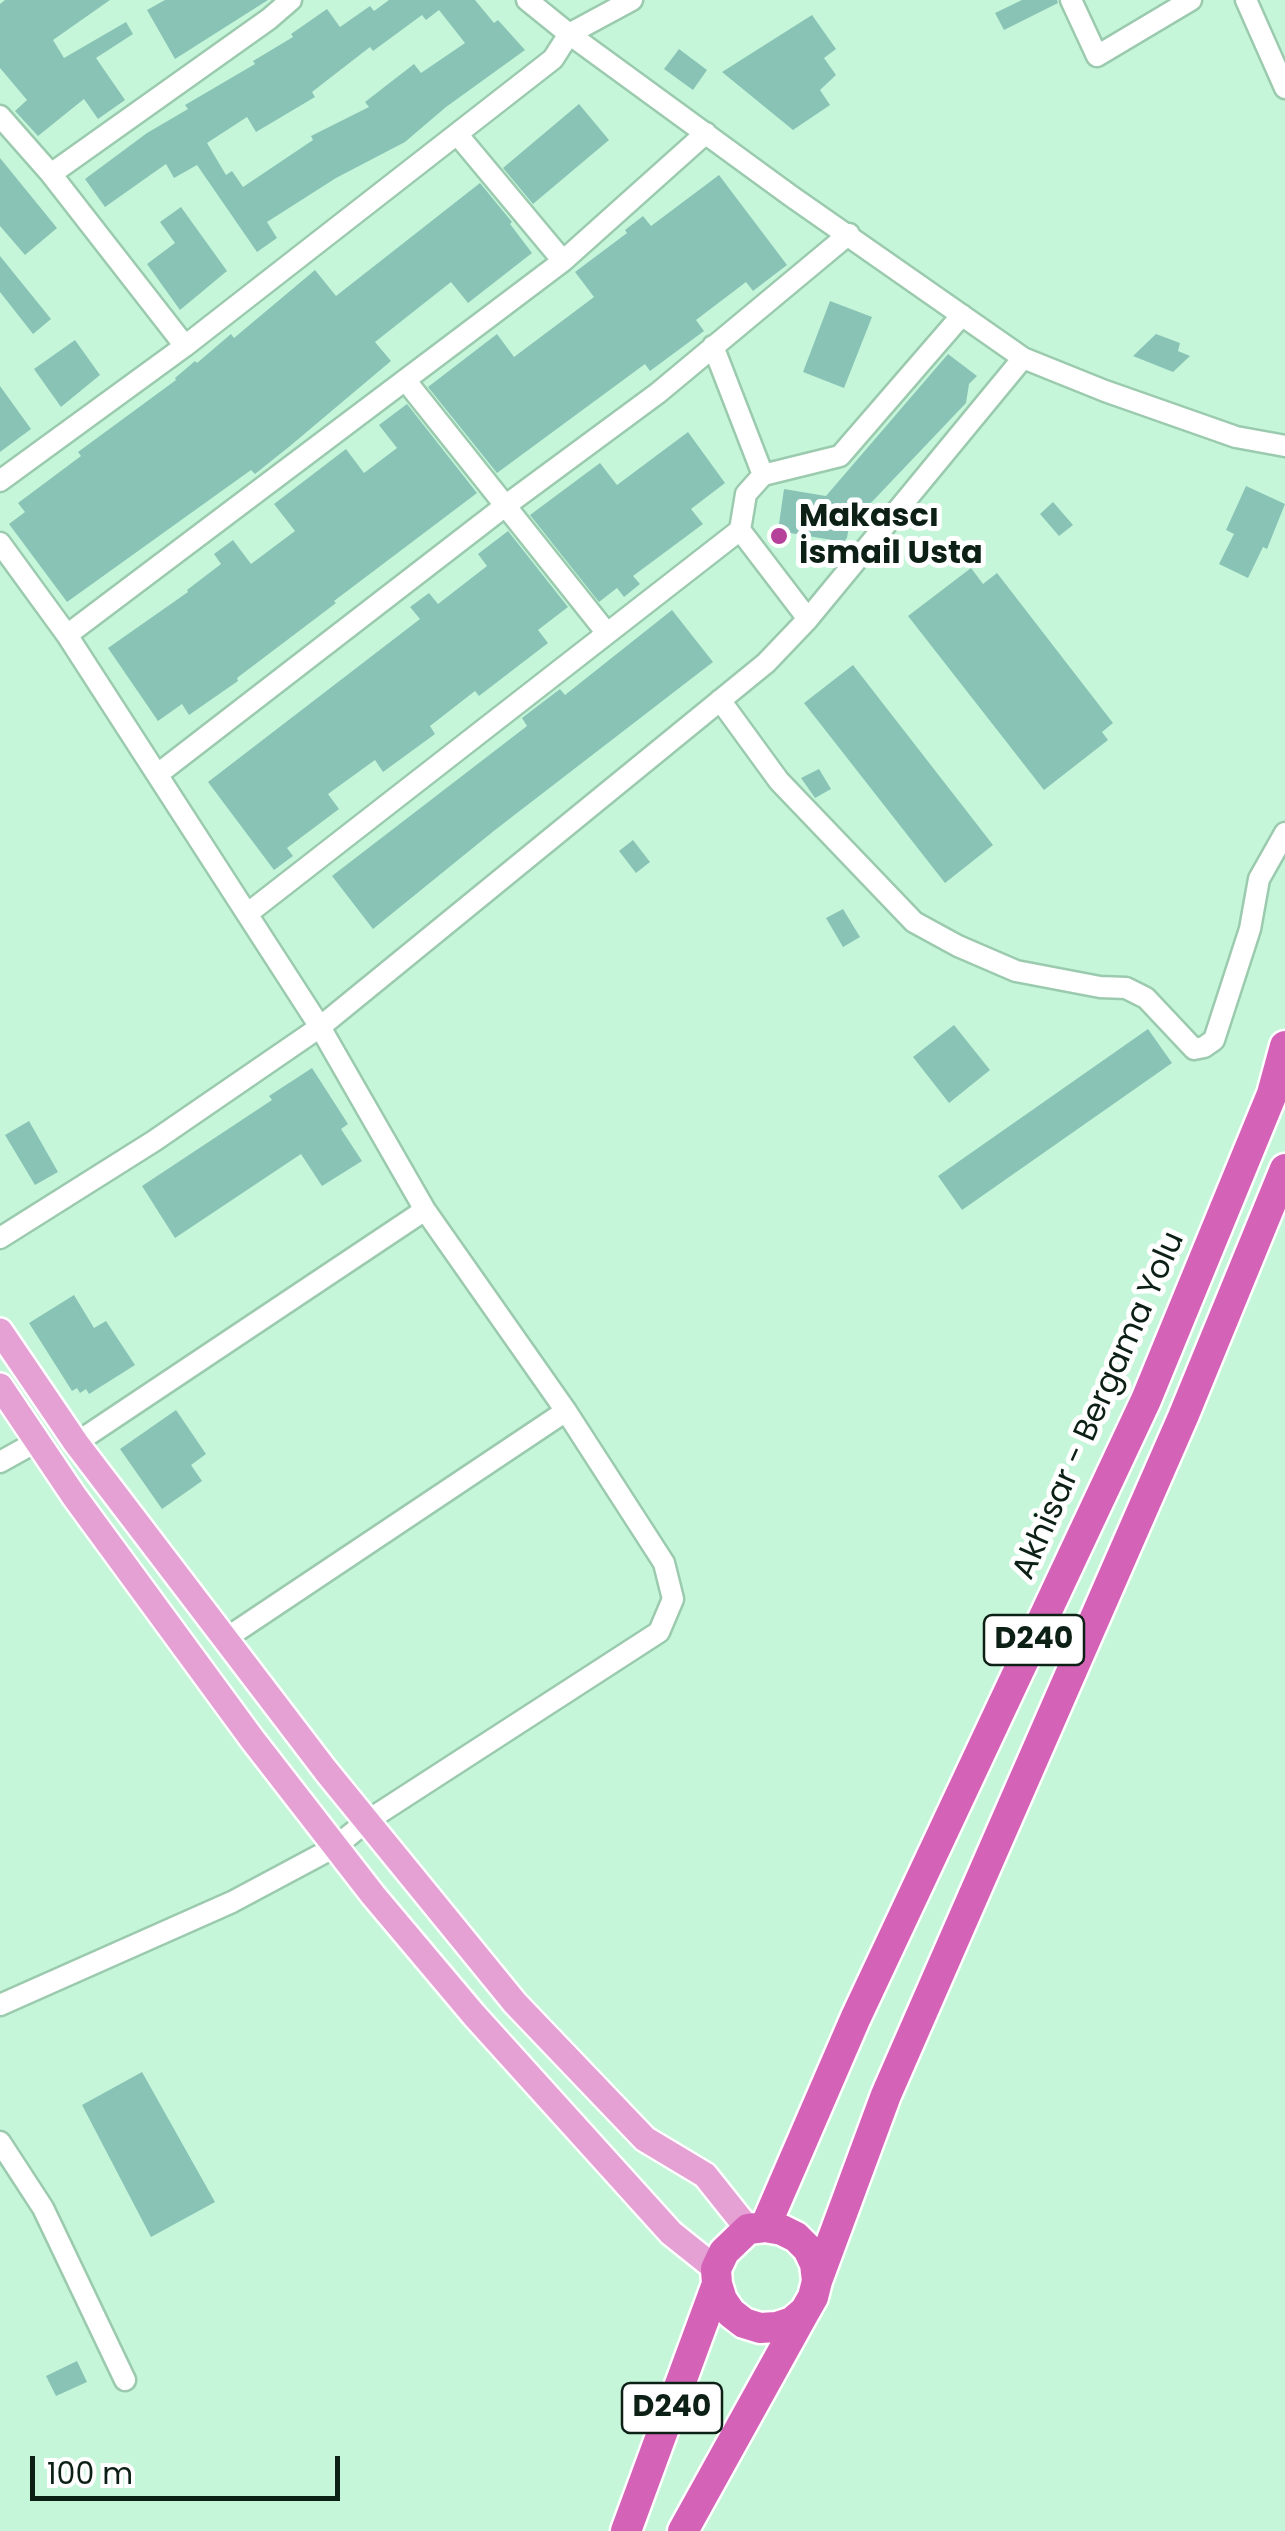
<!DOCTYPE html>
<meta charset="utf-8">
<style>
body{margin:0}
#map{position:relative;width:1285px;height:2531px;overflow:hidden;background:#c5f6d9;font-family:Poppins,sans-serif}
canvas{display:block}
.scale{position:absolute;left:30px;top:2456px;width:310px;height:45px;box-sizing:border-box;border:5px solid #0d2016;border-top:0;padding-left:12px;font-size:30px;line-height:35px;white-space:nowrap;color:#0d2016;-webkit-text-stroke:8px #fff;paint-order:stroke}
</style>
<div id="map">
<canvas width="1285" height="2531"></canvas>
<div class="scale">100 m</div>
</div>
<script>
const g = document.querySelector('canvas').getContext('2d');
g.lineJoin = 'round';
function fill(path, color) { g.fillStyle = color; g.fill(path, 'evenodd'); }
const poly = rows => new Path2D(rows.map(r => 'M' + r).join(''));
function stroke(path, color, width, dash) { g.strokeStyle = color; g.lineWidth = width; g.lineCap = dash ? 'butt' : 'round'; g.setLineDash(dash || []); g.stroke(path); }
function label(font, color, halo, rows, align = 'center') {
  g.font = font + ' Poppins,sans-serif'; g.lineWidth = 10; g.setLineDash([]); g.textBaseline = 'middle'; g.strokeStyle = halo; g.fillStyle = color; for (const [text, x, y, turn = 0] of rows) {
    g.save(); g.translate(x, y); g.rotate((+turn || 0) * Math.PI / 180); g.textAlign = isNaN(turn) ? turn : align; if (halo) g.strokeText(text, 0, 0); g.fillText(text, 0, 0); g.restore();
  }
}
const building = poly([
 [5,0,110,0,53,40,64,58,126,22,133,34,96,58,125,100,98,119,84,99,38,136,15,111,27,100,0,68,0,4],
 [165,0,268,0,175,59,147,10],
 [389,0,475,0,494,23,498,20,525,50,446,107,405,142,336,178,267,222,277,238,257,252,197,165,174,178,166,164,105,207,85,179,147,133,188,109,185,105,255,64,253,61,293,37,291,34,327,9,340,27,370,6,374,11],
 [439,10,465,43,421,73,414,64,365,102,369,107,311,136,313,140,243,187,232,171,226,175,207,143,247,117,256,132,315,97,312,92,370,47,373,51,422,15,426,20],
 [1022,0,1057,0,1058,3,1004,30,995,13],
 [812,15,836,49,824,58,836,75,820,90,830,105,793,130,722,72],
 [679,49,707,70,693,90,664,69],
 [579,104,609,140,533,204,503,168],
 [0,158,57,228,25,255,0,226],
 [719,175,787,265,753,291,746,282,696,320,704,331,650,371,645,364,497,473,428,387,497,334,514,357,594,297,575,272,627,233,625,230,643,216,651,226],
 [480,183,512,222,510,224,532,253,468,303,451,282,375,342,391,361,290,446,255,474,251,470,67,602,9,524,25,512,18,503,81,456,78,452,176,380,175,378,195,361,197,363,231,334,234,338,315,270,336,296],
 [181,207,227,271,180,310,147,264,175,243,160,222],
 [0,256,51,319,33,334,0,292],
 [830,301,872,317,844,388,803,372],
 [1156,334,1180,343,1178,351,1190,356,1173,372,1133,356],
 [75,340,100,375,61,407,34,369],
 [948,354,977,376,969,384,966,403,849,526,847,538,839,547,832,540,778,531,784,489,826,496],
 [0,386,31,429,0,452],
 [407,404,477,493,334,601,336,603,237,678,238,681,189,715,182,704,158,721,108,648,188,592,187,590,221,564,214,554,233,540,251,564,295,531,274,504,346,449,364,473,397,448,379,425],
 [688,432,725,483,691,509,703,524,633,576,640,584,624,597,617,588,599,602,530,515,600,463,617,485],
 [1246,486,1285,504,1267,549,1263,547,1248,578,1219,564,1234,534,1226,530],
 [1053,502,1073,525,1059,536,1040,514],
 [508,531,568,607,538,630,548,643,479,696,475,691,430,726,435,734,383,772,375,760,328,794,339,809,287,848,293,856,274,870,208,782,420,619,410,607,429,593,438,604,487,566,478,554],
 [971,568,983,584,997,573,1113,723,1102,732,1108,740,1044,790,908,616],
 [672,610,713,662,495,830,373,929,332,876,527,726,522,718,560,689,565,695],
 [853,665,993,845,945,883,804,703],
 [819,769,831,789,815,798,801,778],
 [633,840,650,862,636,873,619,851],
 [843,909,860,937,843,947,826,918],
 [954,1025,990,1070,949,1103,913,1057],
 [1148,1029,1172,1063,962,1210,938,1176],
 [312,1068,348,1124,341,1129,362,1161,322,1186,301,1154,175,1238,142,1186,272,1100,269,1096],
 [29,1121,58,1172,35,1185,5,1135],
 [74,1295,94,1328,106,1321,135,1365,89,1394,86,1389,80,1393,77,1388,72,1391,29,1323],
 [176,1410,206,1454,191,1465,202,1481,162,1509,120,1449],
 [142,2072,215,2202,151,2237,82,2105],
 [77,2361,87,2382,56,2396,46,2376]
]);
const minor = poly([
 [527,0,569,34,791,196,1023,358,1105,391,1236,437,1285,446],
 [1071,0,1097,56,1191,0],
 [1246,0,1285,88],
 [0,116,51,174,185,346],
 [457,134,563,261],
 [51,174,269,19,291,0],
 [406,381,606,632],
 [763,475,840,456,962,315],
 [0,481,185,346,553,59,569,34,632,0],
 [740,530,808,619],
 [0,543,67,635,320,1027,425,1210,566,1411,664,1563,673,1599,659,1632,367,1821,335,1847,232,1902,0,2005],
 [67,635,563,261,706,133],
 [720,700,779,781,914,922,958,946,1016,971,1100,987,1126,988,1146,998,1194,1049,1204,1047,1214,1040,1250,929,1259,879,1285,833],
 [158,774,505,506,658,393,849,234],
 [247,914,740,530,746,494,763,475,713,346],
 [0,1238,154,1141,320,1027,766,663,808,619,1023,358],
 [76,1443,425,1210],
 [0,1462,36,1442],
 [225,1639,566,1411],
 [0,2142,43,2208,125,2380]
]);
const major = poly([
 [0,1331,76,1443,326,1771,515,2003,645,2139,705,2175,748,2229],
 [0,1386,74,1496,252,1739,373,1895,474,2015,671,2233,716,2269]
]);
const highway = poly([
 [765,2227,856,2017,1146,1400,1272,1094,1285,1046],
 [817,2281,886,2095,1183,1417,1285,1169],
 [626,2531,717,2284,716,2269,724,2252,748,2229,765,2227,782,2230,796,2237,808,2249,815,2264,817,2281,813,2297,805,2311,792,2322,777,2327,760,2328,744,2323,731,2313,722,2300,717,2284],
 [683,2531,805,2311]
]);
const markers = [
 [779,536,10,"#b6419a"]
];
const shields = [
 [1034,1640,100],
 [672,2408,100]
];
const shieldNames = [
 ["D240",1034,1640],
 ["D240",672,2408]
];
const poiNames = [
 ["Makascı",799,518],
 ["İsmail Usta",799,555]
];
const streetNames = [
 ["Akhisar - Bergama Yolu",1100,1406,-66]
];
fill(building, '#89c3b6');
stroke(minor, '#9bcaae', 25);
stroke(major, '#fff', 30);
stroke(highway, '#fff', 35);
stroke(minor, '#fff', 20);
stroke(major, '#e5a1d4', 25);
stroke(highway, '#d463b7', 30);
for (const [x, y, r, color] of markers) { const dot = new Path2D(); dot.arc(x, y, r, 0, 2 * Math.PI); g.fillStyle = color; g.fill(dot); stroke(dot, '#fff', 4); }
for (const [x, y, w] of shields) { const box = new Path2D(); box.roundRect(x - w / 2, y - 25, w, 50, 8); g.fillStyle = '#fff'; g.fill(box); stroke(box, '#0d2016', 2.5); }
label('bold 30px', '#0d2016', null, shieldNames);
label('bold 32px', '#0d2016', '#fff', poiNames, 'left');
label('32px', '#0d2016', '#fff', streetNames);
</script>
